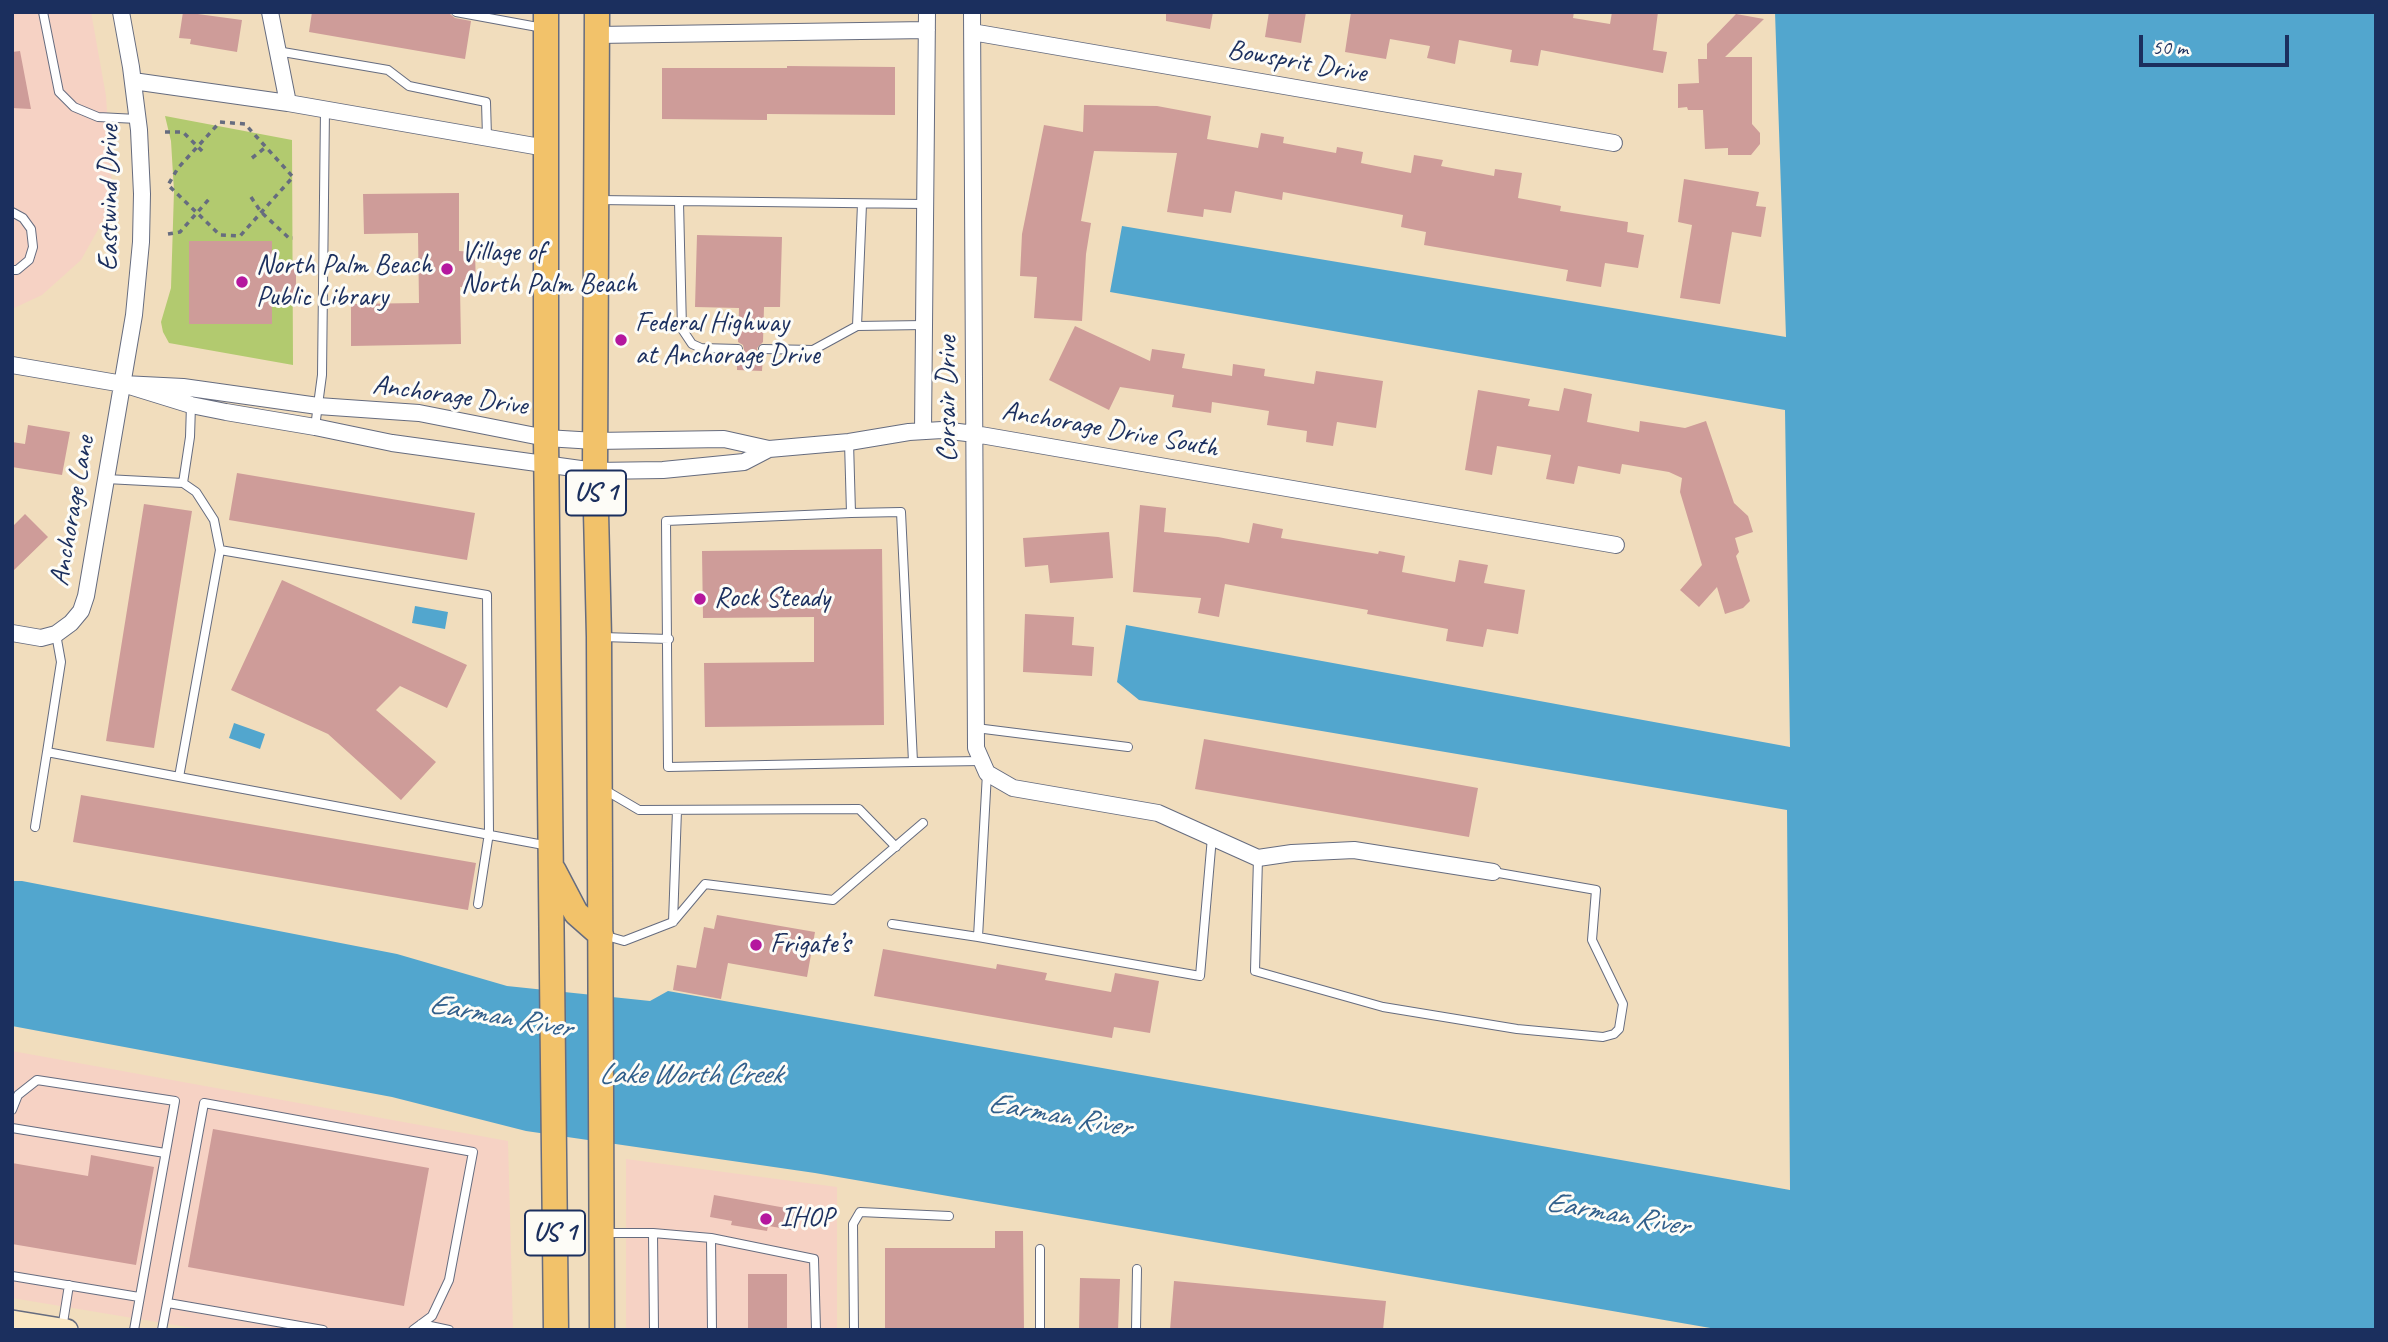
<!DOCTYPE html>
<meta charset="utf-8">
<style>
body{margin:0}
#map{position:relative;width:2388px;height:1342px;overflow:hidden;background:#f1ddbd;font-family:Caveat,sans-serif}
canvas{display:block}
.frame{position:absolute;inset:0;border:14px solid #1b2f5e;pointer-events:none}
.scale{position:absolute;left:2139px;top:35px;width:150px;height:32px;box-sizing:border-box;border:4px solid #1b2f5e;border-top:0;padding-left:9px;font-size:21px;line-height:24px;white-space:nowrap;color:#1b2f5e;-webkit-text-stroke:5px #fdfcf7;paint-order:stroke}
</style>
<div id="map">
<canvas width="2388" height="1342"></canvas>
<div class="frame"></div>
<div class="scale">50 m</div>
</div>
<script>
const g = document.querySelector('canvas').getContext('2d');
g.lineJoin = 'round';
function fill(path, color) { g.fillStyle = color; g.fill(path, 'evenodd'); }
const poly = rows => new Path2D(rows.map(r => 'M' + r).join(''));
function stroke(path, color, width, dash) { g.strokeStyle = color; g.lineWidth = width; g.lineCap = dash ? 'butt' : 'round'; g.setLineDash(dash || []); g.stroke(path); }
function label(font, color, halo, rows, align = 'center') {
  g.font = font + ' Caveat,sans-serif'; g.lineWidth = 6; g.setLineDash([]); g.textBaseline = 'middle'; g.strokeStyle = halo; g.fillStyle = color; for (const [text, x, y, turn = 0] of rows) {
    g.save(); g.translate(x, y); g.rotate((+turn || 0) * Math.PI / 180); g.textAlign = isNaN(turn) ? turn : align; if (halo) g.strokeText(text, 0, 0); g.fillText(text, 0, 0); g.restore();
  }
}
const built = poly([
 [12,12,91,12,106,96,113,203,81,260,42,295,12,309],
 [12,1051,508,1141,513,1330,205,1330,12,1298],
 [626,1159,837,1187,837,1330,626,1330]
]);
const green = poly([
 [165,116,292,140,293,365,169,343,163,332,161,322,171,288,174,191,171,141]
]);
const water = poly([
 [1775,12,2376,12,2376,1330,1722,1330,815,1173,526,1131,392,1097,12,1026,12,881,22,881,397,954,507,986,650,1001,668,991,1790,1190,1787,810,1139,700,1117,682,1126,625,1790,747,1785,410,1110,292,1122,226,1786,337],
 [415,606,448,612,445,629,412,623],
 [234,723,265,734,260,749,229,738]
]);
const building = poly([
 [183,12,242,20,237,52,190,44,191,39,179,38],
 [312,12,438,12,450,14,455,18,471,21,465,59,309,32],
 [1166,12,1213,12,1210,29,1166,21],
 [1269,12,1306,12,1301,43,1265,37],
 [1351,12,1574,12,1573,18,1610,24,1612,12,1658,12,1653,50,1667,52,1663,73,1541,50,1538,66,1510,62,1512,50,1459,40,1455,64,1427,58,1430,46,1390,39,1386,59,1345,52],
 [1736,14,1764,19,1725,57,1752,57,1752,124,1760,133,1760,144,1751,155,1728,155,1728,148,1705,149,1703,110,1688,110,1687,107,1678,108,1678,84,1699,83,1698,59,1707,59,1707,44],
 [20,51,31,109,12,108,12,52],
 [787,66,895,67,895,115,767,114,767,120,662,119,662,68,787,68],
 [1084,105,1157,106,1211,116,1207,139,1258,148,1261,133,1284,137,1283,143,1336,153,1337,147,1363,152,1361,163,1411,173,1414,155,1443,160,1441,166,1494,176,1495,169,1522,173,1518,198,1561,206,1560,211,1628,222,1627,232,1644,235,1638,268,1605,263,1601,287,1566,281,1568,270,1424,245,1426,232,1401,227,1403,215,1283,192,1282,200,1235,191,1231,213,1204,209,1203,217,1167,212,1177,153,1094,151,1081,221,1091,223,1086,254,1082,321,1034,318,1037,277,1020,276,1022,234,1044,125,1083,132],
 [1684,179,1759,192,1756,206,1766,207,1761,237,1732,232,1720,304,1680,298,1692,225,1678,222],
 [459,193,459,251,475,252,476,287,460,287,461,344,351,346,351,304,419,303,418,233,364,234,363,194],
 [697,235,782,237,780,307,764,307,763,342,757,348,758,353,763,356,762,371,737,370,737,356,742,354,744,350,743,345,738,342,739,308,695,307],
 [189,241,272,241,272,268,296,268,296,298,272,296,272,324,189,324],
 [1075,326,1150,361,1152,349,1185,354,1182,368,1232,376,1233,364,1265,369,1264,376,1314,384,1316,371,1383,381,1376,428,1337,422,1333,446,1306,442,1307,431,1267,425,1269,411,1212,402,1211,413,1172,407,1174,395,1120,387,1109,410,1049,380],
 [1564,388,1592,394,1587,422,1639,432,1640,421,1685,428,1706,421,1734,503,1748,516,1753,532,1735,538,1739,552,1736,556,1750,601,1743,608,1725,614,1717,587,1699,607,1680,590,1702,565,1680,492,1682,478,1669,472,1622,464,1620,474,1578,466,1574,484,1546,479,1551,455,1497,446,1492,475,1465,470,1478,390,1530,399,1528,406,1559,411],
 [28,425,70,432,62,475,12,467,12,442,25,444],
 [237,473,475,513,467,560,229,520],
 [144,504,192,511,154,748,106,741],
 [1140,505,1166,508,1164,532,1218,537,1249,543,1253,523,1283,529,1281,538,1378,554,1379,551,1405,556,1402,572,1455,582,1459,560,1488,565,1484,583,1525,590,1518,634,1487,629,1483,647,1446,641,1448,629,1367,614,1368,610,1225,584,1219,617,1198,613,1201,598,1133,592],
 [25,514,48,537,12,572,12,527],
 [1109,532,1113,578,1050,583,1048,565,1025,567,1023,538],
 [882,549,884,725,705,727,704,663,814,662,814,617,703,618,702,551],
 [282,580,467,665,447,708,400,686,376,710,436,762,401,800,328,734,231,690],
 [1025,614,1074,617,1072,645,1094,647,1092,676,1023,672],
 [1204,739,1478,788,1469,837,1195,789],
 [81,795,476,863,468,910,73,842],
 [717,915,815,932,807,977,728,963,721,999,673,990,677,965,696,968,704,927,714,929],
 [883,949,996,969,997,964,1047,973,1045,980,1111,992,1115,973,1159,981,1150,1033,1114,1027,1112,1038,874,996],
 [213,1129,429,1168,404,1306,188,1267],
 [91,1155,154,1167,136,1265,12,1244,12,1163,88,1176],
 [714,1195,797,1210,794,1230,768,1226,767,1231,731,1225,732,1221,710,1217],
 [995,1231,1023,1231,1024,1330,885,1330,885,1248,995,1248],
 [748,1274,787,1274,787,1330,748,1330],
 [1080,1278,1120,1279,1118,1330,1079,1330],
 [1174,1281,1386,1301,1383,1330,1170,1330]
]);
const path = poly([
 [220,122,245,124,293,177,240,236,220,235,168,185,178,168,220,122],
 [165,132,183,132,205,154],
 [252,158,266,147],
 [251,197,261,212,289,238,293,238],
 [168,234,180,232,210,198]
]);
const lane = poly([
 [43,12,59,92,74,107,98,117,137,119],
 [456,12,543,28],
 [277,51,388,70,409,86,486,102,487,137],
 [598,200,924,204],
 [679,202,682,329,692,344,701,348,738,349],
 [12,212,23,218,31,229,33,247,29,260,17,270,12,270],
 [857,326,862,204],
 [763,349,813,350,857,326,924,325],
 [191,405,190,437,183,483,196,492,214,520,220,550,179,777,549,846],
 [315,427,322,375,325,109],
 [849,442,851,513,666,521,668,767,913,762,901,512,851,513],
 [106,479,183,483],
 [220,550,487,595,489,833,478,904],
 [602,637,669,639],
 [976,728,1128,747],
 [47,752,61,662,56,634],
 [913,762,982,761],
 [987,773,978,937,1200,976,1212,837],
 [605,790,639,810,859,809,896,847],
 [35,827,47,752,179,777],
 [1258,858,1255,971,1383,1007,1517,1029,1603,1037,1614,1034,1619,1029,1623,1004,1592,940,1596,890,1493,872],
 [673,922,677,810],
 [892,924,978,937],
 [603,935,624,941,673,922,705,884,833,900,923,823],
 [12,1110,18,1095,37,1080,175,1101,134,1330],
 [12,1128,165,1153],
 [603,1233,653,1233,711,1238,814,1259,816,1330],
 [653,1233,654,1330],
 [711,1238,712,1330],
 [12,1276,139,1297],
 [168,1303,323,1330],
 [421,1324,449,1330],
 [62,1329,69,1285],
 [162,1330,204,1103,473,1152,449,1280,432,1316,413,1330],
 [854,1330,853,1224,860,1212,949,1216],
 [1040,1330,1040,1249],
 [1136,1330,1137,1269]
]);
const street = poly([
 [270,12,288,103],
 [972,12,976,748,987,773,1013,788,1158,813,1258,858,1292,853,1354,850,1493,872],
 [972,32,1614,143],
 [597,35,927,30],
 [133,81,288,103,546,148],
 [12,365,123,384,183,387,318,406,419,413,546,438,595,441,724,439,769,449],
 [123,384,191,405,226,412,315,427,392,443,595,471,663,470,744,462,769,449,849,442,909,432,942,430,975,434,1616,545],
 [923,431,927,12],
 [12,633,41,638,56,634,71,623,81,611,86,596,134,315,141,242,142,194,139,130,131,67,121,12]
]);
const secondary = poly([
 [12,1321,67,1330]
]);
const primary = poly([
 [546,12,546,438,556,1330],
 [597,12,595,471,599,637,602,1330],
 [554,871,576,913,601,935]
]);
const markers = [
 [447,269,7,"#b5179e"],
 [242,282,7,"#b5179e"],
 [621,340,7,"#b5179e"],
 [700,599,7,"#b5179e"],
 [756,945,7,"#b5179e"],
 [766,1219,7,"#b5179e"]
];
const shields = [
 [596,493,60],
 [555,1233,60]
];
const shieldNames = [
 ["US 1",596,493],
 ["US 1",555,1233]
];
const streetNames = [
 ["Bowsprit Drive",1297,62,10],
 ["Eastwind Drive",110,198,-90],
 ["Anchorage Drive",450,396,8],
 ["Corsair Drive",948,399,-90],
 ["Anchorage Drive South",1110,430,10],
 ["Anchorage Lane",73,511,-80]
];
const poiNames = [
 ["Village of",461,253],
 ["North Palm Beach",461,285],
 ["North Palm Beach",256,266],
 ["Public Library",256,298],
 ["Federal Highway",635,324],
 ["at Anchorage Drive",635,356],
 ["Rock Steady",714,599],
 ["Frigate’s",770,945],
 ["IHOP",780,1219]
];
const waterNames = [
 ["Earman River",500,1017,10],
 ["Lake Worth Creek",690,1075],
 ["Earman River",1059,1116,10],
 ["Earman River",1617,1215,10]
];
fill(built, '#f6d2c4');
fill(green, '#b2ca6f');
fill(water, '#52a6ce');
fill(building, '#ce9c99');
stroke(lane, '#666c7f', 10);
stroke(street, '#666c7f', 18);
stroke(secondary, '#666c7f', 24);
stroke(primary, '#666c7f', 27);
stroke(path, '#666c7f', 3.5, [5, 5]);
stroke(lane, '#fff', 8);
stroke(street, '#fff', 16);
stroke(secondary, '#fae7c3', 21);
stroke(primary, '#f2c26a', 24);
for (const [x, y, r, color] of markers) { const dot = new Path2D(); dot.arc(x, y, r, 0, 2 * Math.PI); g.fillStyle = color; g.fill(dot); stroke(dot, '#fdfcf7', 2.5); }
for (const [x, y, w] of shields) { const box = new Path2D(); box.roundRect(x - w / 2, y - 22.5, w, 45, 5); g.fillStyle = '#fdfcf7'; g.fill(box); stroke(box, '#1b2f5e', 2); }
label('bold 26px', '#1b2f5e', null, shieldNames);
label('28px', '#1b2f5e', '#fdfcf7', streetNames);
label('28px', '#1b2f5e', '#fdfcf7', poiNames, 'left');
label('italic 30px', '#315f8b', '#fdfcf7', waterNames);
</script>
